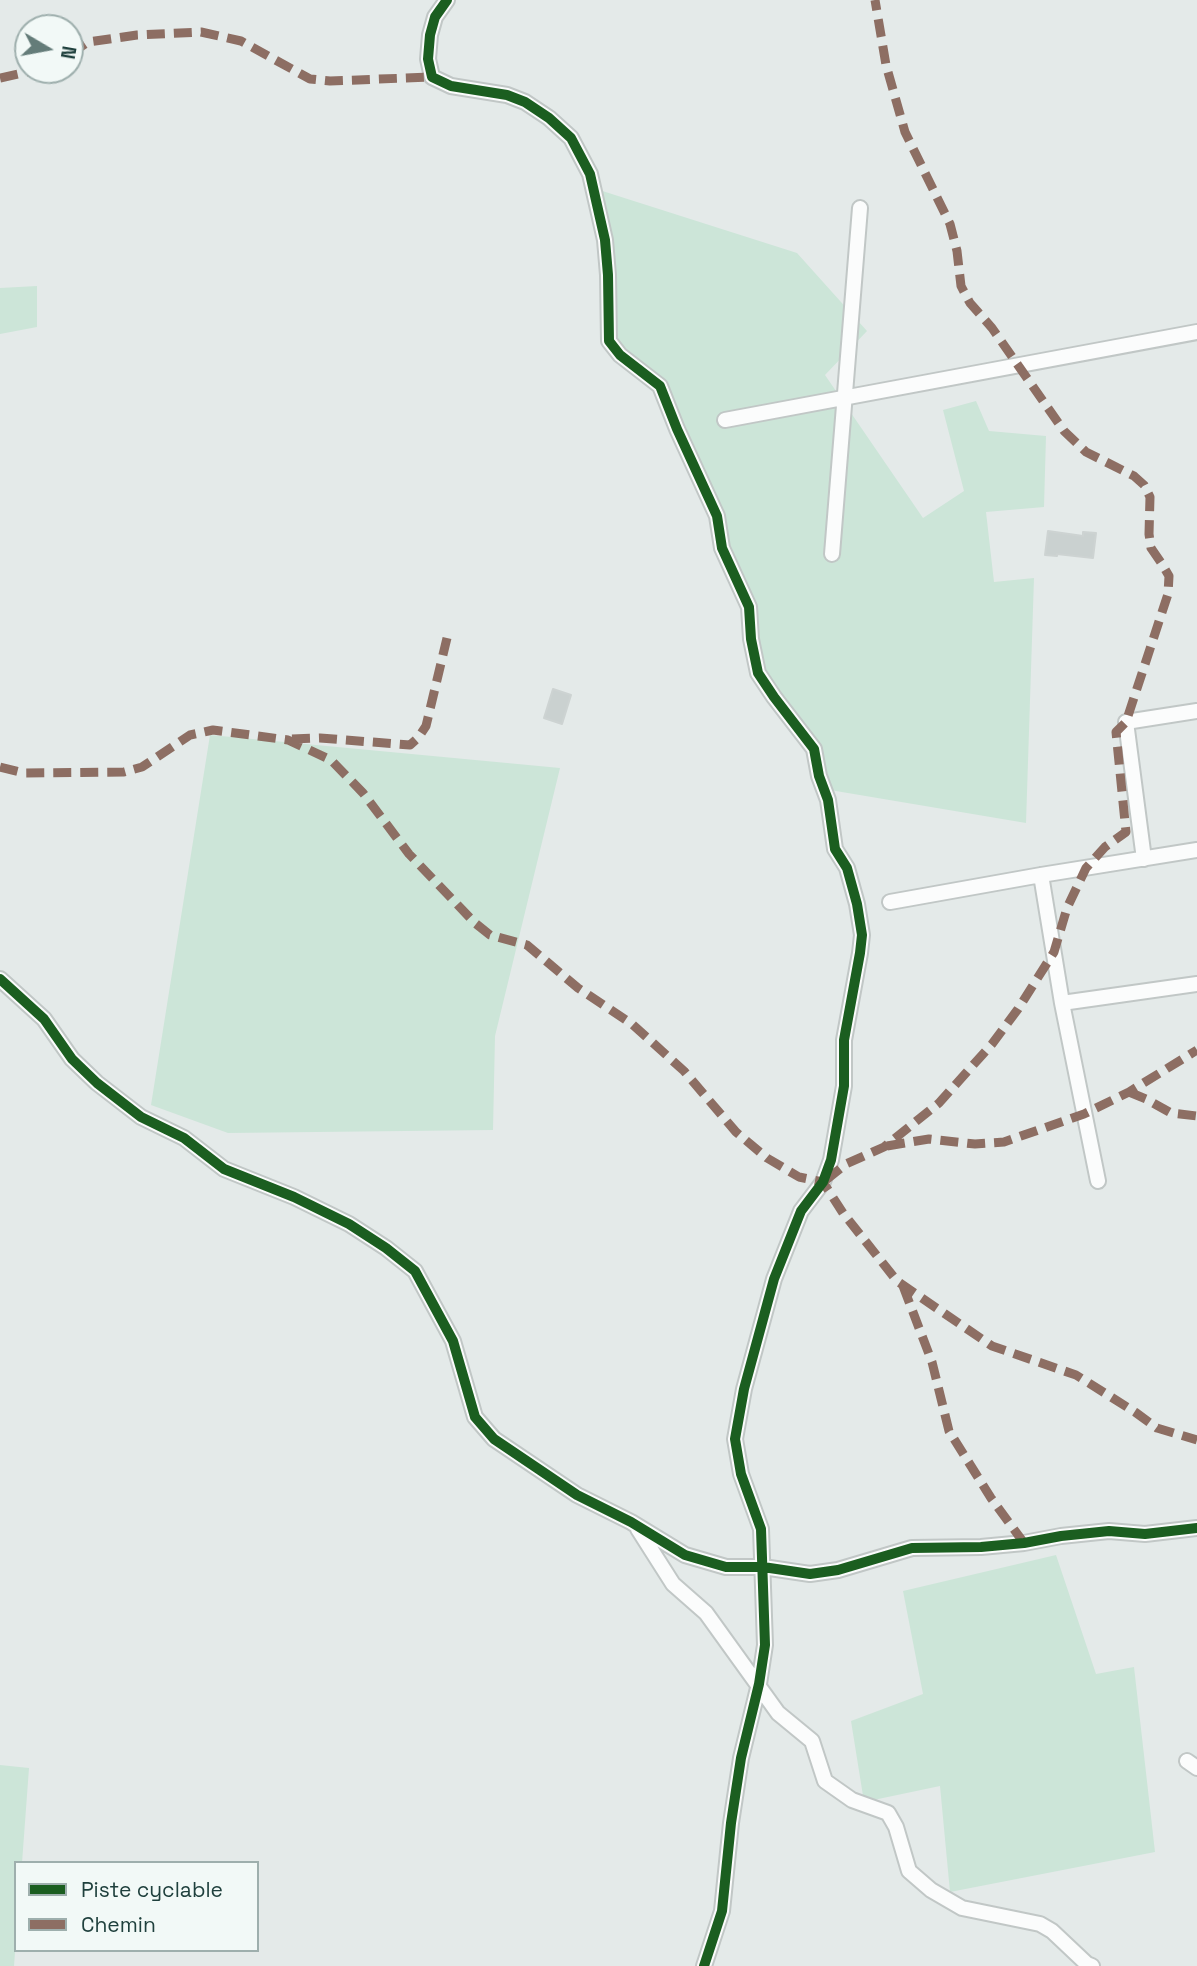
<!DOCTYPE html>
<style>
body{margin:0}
#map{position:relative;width:1197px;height:1966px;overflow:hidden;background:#e4eae9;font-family:"Space Grotesk",sans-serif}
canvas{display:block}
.legend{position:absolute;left:14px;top:1861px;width:245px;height:91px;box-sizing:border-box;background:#f2f9f7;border:2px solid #9eafad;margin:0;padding:9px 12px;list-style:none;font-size:21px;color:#1f403d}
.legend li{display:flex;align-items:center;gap:14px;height:35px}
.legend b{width:35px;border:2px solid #9eafad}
.north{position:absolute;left:14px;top:14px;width:70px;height:70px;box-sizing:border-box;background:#f2f9f7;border:2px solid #9eafad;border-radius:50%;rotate:100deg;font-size:19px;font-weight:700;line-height:28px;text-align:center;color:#1f403d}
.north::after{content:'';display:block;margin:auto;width:24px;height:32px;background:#647c79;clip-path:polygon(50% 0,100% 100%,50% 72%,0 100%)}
</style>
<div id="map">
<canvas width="1197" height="1966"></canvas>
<ul class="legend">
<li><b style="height:9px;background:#1b5e20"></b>Piste cyclable</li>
<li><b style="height:9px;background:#8d6e63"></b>Chemin</li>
</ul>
<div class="north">N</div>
</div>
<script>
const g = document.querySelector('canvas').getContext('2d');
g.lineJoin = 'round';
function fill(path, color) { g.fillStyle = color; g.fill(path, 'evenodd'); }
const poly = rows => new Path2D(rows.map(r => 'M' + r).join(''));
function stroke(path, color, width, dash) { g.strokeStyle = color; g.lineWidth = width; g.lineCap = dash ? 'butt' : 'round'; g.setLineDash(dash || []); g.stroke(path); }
const green = poly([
 [593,188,797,253,867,331,825,375,923,518,964,491,943,410,976,401,989,431,1046,436,1044,507,986,512,994,582,1034,578,1026,823,824,789,814,749,758,673,749,607,660,386,609,341],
 [37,286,37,327,0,334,0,288],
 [210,735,560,768,495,1036,493,1130,228,1133,151,1105],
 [1056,1555,1096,1674,1134,1667,1155,1852,950,1892,940,1786,864,1802,851,1721,923,1694,903,1591],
 [0,1765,29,1768,22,1863,16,1863,16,1938,14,1966,0,1966]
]);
const building = poly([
 [1048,531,1083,536,1083,532,1096,533,1093,558,1057,554,1057,556,1045,555,1048,531],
 [553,689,571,695,562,724,544,718,553,689]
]);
const street = poly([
 [447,0,435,17,430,35,428,59,432,77,451,86,507,95,525,102,549,118,571,138,590,174,605,240,608,275,609,341,620,355,660,386,677,429,717,516,722,548,749,607,751,639,758,673,774,697,814,749,819,776,828,800,835,849,847,868,857,904,862,935,860,953,844,1040,844,1086,831,1160,823,1182,801,1211,774,1279,744,1389,735,1439,741,1474,761,1529,765,1645,759,1684,741,1758,731,1823,722,1911,704,1966],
 [725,420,1197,332],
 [832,554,860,208],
 [1144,859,1126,722,1197,711],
 [1041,875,1062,1003,1098,1181],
 [890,902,1041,875,1197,850],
 [0,979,44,1019,72,1059,97,1083,141,1117,184,1138,224,1169,294,1197,349,1224,386,1248,415,1271,453,1341,475,1417,494,1439,577,1495,631,1522,685,1555,726,1567,763,1567,810,1574,838,1570,912,1548,981,1547,1024,1543,1061,1536,1109,1531,1145,1534,1197,1528],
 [1062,1003,1197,984],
 [638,1529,673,1584,706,1613,778,1713,812,1741,825,1781,852,1800,888,1813,896,1827,909,1871,931,1890,962,1908,1040,1924,1052,1931,1087,1964,1092,1966],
 [1187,1761,1197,1768]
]);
const quiet = poly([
 [70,54,88,42,137,35,201,32,241,41,310,79,330,81,432,77],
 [0,78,36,70],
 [292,739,320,738,410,745,418,738,426,726,447,638],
 [0,767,24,773,124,772,142,767,190,735,213,730,288,740,331,760,363,793,409,854,475,923,490,935,527,945,578,988,632,1024,684,1071,736,1132,767,1158,799,1177,823,1182,843,1213,897,1281,992,1346,1076,1375,1135,1412,1157,1428,1197,1440],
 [1129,1092,1146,1099,1171,1113,1197,1116],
 [887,1146,929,1139,975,1144,1004,1142,1084,1114,1129,1092,1197,1050],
 [826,1180,846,1164,884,1147,939,1103,992,1044,1018,1009,1054,952,1067,908,1086,868,1105,847,1126,832,1116,732,1126,722,1168,594,1169,576,1162,564,1151,548,1149,534,1150,497,1144,485,1134,476,1086,452,1064,431,992,328,970,303,961,286,957,251,950,224,905,132,886,65,875,0],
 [903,1286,932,1362,949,1431,991,1498,1024,1543]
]);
const cycleway = poly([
 [447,0,435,17,430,35,428,59,432,77,451,86,507,95,525,102,549,118,571,138,590,174,605,240,608,275,609,341,620,355,660,386,677,429,717,516,722,548,749,607,751,639,758,673,774,697,814,749,819,776,828,800,835,849,847,868,857,904,862,935,860,953,844,1040,844,1086,831,1160,823,1182,801,1211,774,1279,744,1389,735,1439,741,1474,761,1529,765,1645,759,1684,741,1758,731,1823,722,1911,704,1966],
 [0,979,44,1019,72,1059,97,1083,141,1117,184,1138,224,1169,294,1197,349,1224,386,1248,415,1271,453,1341,475,1417,494,1439,577,1495,631,1522,685,1555,726,1567,763,1567,810,1574,838,1570,912,1548,981,1547,1024,1543,1061,1536,1109,1531,1145,1534,1197,1528]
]);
fill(green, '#cce5d8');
fill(building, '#cad1d0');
stroke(building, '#cdd3d2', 2);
stroke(street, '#c1c7c6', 18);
stroke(street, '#fbfcfc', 14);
stroke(quiet, '#8d6e63', 9, [18, 9]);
stroke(cycleway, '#1b5e20', 10);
</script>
